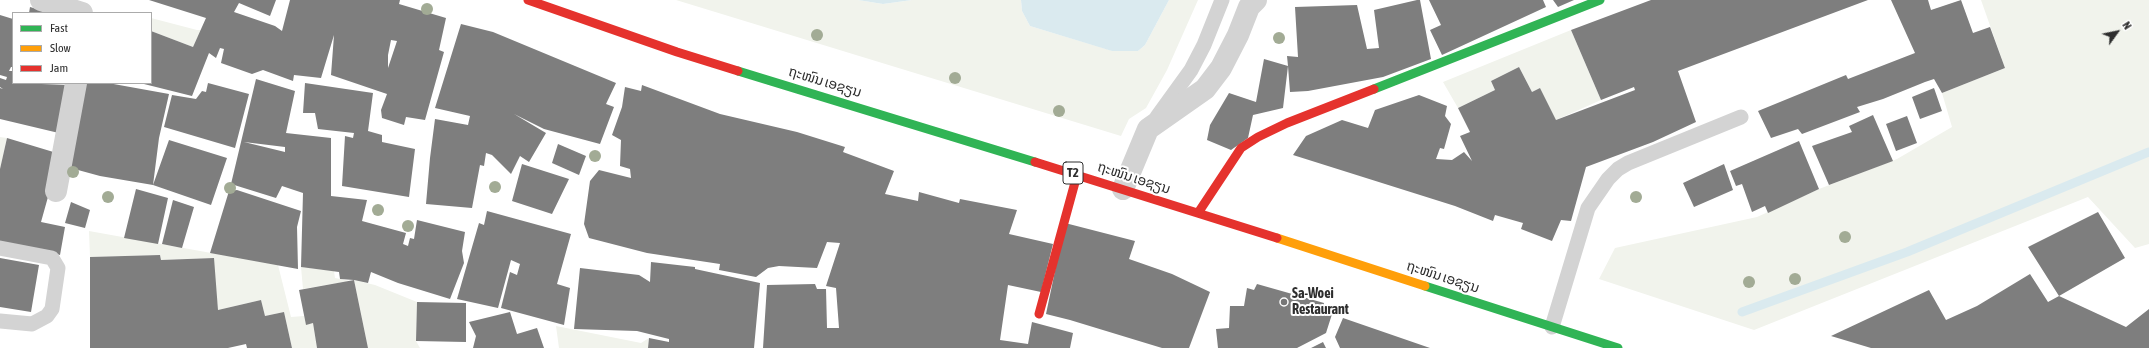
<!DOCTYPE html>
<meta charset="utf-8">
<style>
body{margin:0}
#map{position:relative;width:2149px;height:348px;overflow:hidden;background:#fff;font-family:"Asap Condensed",sans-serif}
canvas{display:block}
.legend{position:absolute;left:12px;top:12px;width:140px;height:72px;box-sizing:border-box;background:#fff;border:1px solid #ababab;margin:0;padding:5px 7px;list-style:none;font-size:12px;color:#2e2e2e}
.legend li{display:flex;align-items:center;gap:8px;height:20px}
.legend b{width:20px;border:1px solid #ababab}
.north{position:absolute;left:2097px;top:12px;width:40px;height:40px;-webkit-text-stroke:3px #fff;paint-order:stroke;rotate:57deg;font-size:11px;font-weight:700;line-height:16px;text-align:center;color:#2e2e2e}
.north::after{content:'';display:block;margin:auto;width:14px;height:18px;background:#2e2e2e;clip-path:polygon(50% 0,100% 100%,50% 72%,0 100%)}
</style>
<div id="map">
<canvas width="2149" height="348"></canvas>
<ul class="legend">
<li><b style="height:5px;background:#30b455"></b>Fast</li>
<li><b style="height:5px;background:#ff9f0a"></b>Slow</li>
<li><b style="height:5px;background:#e5322d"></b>Jam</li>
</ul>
<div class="north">N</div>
</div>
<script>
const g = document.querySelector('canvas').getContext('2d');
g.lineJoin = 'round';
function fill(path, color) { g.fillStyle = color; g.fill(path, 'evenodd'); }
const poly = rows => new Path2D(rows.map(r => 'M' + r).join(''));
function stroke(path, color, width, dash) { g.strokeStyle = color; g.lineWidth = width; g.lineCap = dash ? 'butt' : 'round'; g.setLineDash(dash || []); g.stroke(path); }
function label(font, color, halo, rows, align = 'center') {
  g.font = font + ' "Asap Condensed","Noto Sans Lao",sans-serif'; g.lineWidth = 4; g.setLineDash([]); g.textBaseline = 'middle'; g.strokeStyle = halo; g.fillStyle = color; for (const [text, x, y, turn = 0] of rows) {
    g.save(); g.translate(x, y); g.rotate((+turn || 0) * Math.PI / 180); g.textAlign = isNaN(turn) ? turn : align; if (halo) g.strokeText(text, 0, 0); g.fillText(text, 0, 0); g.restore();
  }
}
const green = poly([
 [676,0,858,0,883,4,912,0,1021,0,1022,11,1030,26,1113,51,1138,51,1145,45,1169,0,1198,0,1167,70,1146,108,1129,119,1121,136],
 [1981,0,2149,0,2149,244,2135,248,2088,197,1754,330,1599,279,1615,248,1757,217,1819,189,1897,159,1952,127,1942,93,2005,68],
 [151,18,197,30,201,30,193,47,151,31],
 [1571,30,1601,100,1556,120,1540,88,1532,92,1519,67,1491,81,1495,90,1458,108,1443,82],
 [0,137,7,138,0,169],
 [89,231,278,265,291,317,304,316,306,324,313,323,317,348,292,348,284,312,265,316,261,300,218,310,213,258,161,260,160,255,90,257],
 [301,267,334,271,335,278,350,281,303,289],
 [354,280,375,285,417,302,416,341,420,348,368,348],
 [556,326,641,343,649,338,648,348,559,348]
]);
const water = poly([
 [858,0,912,0,883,4],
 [1021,0,1169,0,1145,45,1138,51,1112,51,1030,26,1022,11]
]);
const stream = poly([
 [1742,312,1907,252,2149,152]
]);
const building = poly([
 [149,0,276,0,270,16,239,3,234,12,275,26,282,31,290,0,400,0,399,4,446,18,439,50,444,52,425,120,406,117,404,125,382,118,381,110,387,94,331,75,334,35,321,78,294,75,293,81,263,70,252,74,221,63,224,49,220,48,216,58,209,53,192,96,144,84,151,83,151,31,193,47,206,18],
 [391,40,397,41,388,68,388,55],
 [1417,0,1420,0,1431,59,1383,77,1308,91,1290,92,1288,66,1283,108,1253,115,1248,138,1231,150,1207,140,1210,125,1229,93,1256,102,1264,59,1288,66,1287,56,1298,57,1295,7,1357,5,1367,49,1379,48,1374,10],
 [1429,0,1543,0,1546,7,1442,55,1430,30,1441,25],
 [1553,0,1574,0,1558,7],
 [1651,0,1868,0,1678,71,1696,122,1653,142,1586,167,1571,221,1561,220,1552,241,1521,229,1523,223,1495,215,1493,221,1455,206,1293,155,1306,136,1342,120,1368,128,1375,110,1419,95,1447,106,1445,116,1451,124,1444,149,1440,148,1436,159,1452,160,1464,152,1472,161,1460,136,1470,132,1458,108,1495,90,1491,81,1519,67,1532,92,1540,88,1556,120,1635,90,1634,87,1601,100,1571,30],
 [1891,0,1928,0,1931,10,1961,0,1973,33,1990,27,2005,68,1942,93,1934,79,1925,82,1883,99,1857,107,1860,112,1802,134,1798,129,1771,138,1758,111,1846,75,1848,79,1915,53],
 [30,7,51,13,29,13],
 [0,15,13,19,13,67,11,67,9,71,13,71,13,83,70,85,63,134,0,119,0,88,3,89,0,87,0,78,6,80,7,77,0,75],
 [461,24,493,32,616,83,606,104,614,107,600,144,544,129,514,114,546,133,529,162,520,156,511,174,492,155,486,153,484,166,480,165,472,208,426,204,430,158,435,119,468,125,470,116,435,108],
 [256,79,295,91,286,133,331,138,331,196,367,200,362,221,406,233,403,244,408,246,410,238,414,239,417,220,465,232,462,251,464,263,450,299,398,283,371,272,368,283,354,280,368,348,317,348,313,323,306,325,299,290,354,280,340,279,339,272,301,267,303,193,282,186,276,198,231,184],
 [244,142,285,147,285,152],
 [83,83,108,83,169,94,159,138,153,185,100,176,67,167],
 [208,83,249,94,235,148,164,127,172,95,196,99,202,91,206,92],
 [305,83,373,93,368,131,382,135,382,142,415,149,409,197,342,186,345,136,353,138,354,133,318,129,315,113,303,113],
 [642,85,720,114,797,132,845,147,843,152,894,171,885,194,918,201,919,192,959,203,960,199,1017,210,1009,234,1053,244,1041,292,1008,285,1000,340,1028,344,1032,322,1073,333,1070,348,763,348,767,285,815,284,817,289,826,289,827,328,839,328,836,288,826,286,840,243,827,242,817,268,779,266,768,268,756,277,719,270,720,264,647,253,589,238,584,224,590,181,599,170,631,178,630,169,620,166,621,140,612,135,622,107,625,87,641,91],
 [1934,88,1942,111,1920,119,1912,97],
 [1873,115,1893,161,1829,185,1812,146,1852,132,1849,126],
 [1907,116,1917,143,1896,151,1886,124],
 [7,138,60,154,41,222,65,227,60,255,0,242,0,169],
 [169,140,227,158,211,205,153,185],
 [1799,141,1819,189,1768,213,1765,206,1752,212,1742,184,1736,186,1730,171],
 [558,144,586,156,579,175,552,163],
 [522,164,569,179,552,214,512,201],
 [1724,164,1733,190,1694,207,1683,183],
 [136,189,168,198,158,244,124,238],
 [237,190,301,211,297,227,298,269,210,253,229,191],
 [173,200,194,207,182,248,162,244],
 [71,202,90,210,85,228,65,223],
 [487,211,571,234,557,284,570,288,564,325,501,308,510,272,517,275,520,264,511,260,498,308,457,299,479,223,484,225],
 [2098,212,2125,258,2059,296,2028,247],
 [1065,223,1135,241,1129,259,1172,274,1210,292,1189,348,1162,348,1070,320,1046,314],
 [160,255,161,260,214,258,218,310,261,300,265,316,284,312,292,348,247,348,246,344,228,348,90,348,90,257],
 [0,258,39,265,31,312,0,307],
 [651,262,695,267,695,269,760,283,754,348,648,348,649,338,669,342,669,339,637,331,574,329,580,268,639,275,650,282],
 [2030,274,2048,302,2059,296,2126,327,2149,309,2149,348,1871,348,1831,336,1929,290,1946,320,1977,306],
 [1257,284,1324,303,1323,308,1333,311,1326,333,1297,348,1218,348,1216,329,1229,328,1230,306,1244,306,1247,288,1254,290],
 [417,302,466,303,466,342,416,341],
 [510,312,517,334,537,328,544,348,473,348,476,336,469,322],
 [1343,318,1430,348,1340,348,1335,337],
 [1323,342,1326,348,1311,348]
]);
const lane = poly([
 [1157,117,1191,70,1204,45,1222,0],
 [0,248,52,258,58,268,52,309,47,316,32,324,0,321],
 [1552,327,1588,208,1608,179,1618,169,1628,163,1741,117]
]);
const street = poly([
 [41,0,82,13],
 [1123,189,1148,129,1205,89,1221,68,1238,35,1249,7,1256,0],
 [56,191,76,83]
]);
const fast = poly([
 [738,71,1035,162],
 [1374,89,1600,0],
 [1425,286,1618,348]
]);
const slow = poly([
 [1277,238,1425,286]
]);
const jam = poly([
 [528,0,677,52,738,71],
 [1035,162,1277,238],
 [1198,213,1241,148,1258,137,1287,123,1374,89],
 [1039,314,1077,175]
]);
const trees = [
 [427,9],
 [817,35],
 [1279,38],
 [955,78],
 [1059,111],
 [595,156],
 [73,172],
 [495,187],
 [230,188],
 [108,197],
 [1636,197],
 [378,210],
 [408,226],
 [1845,237],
 [1795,279],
 [1749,282]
];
const markers = [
 [1284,302,4,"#777"]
];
const shields = [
 [1073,173,20]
];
const shieldNames = [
 ["T2",1073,173]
];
const streetNames = [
 ["ຖະໜົນ ເອຊຽນ",825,82,17],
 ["ຖະໜົນ ເອຊຽນ",1134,178,18],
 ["ຖະໜົນ ເອຊຽນ",1443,277,18]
];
const poiNames = [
 ["Sa-Woei",1292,294],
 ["Restaurant",1292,310]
];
fill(green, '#f1f3ec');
fill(water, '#daeaef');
stroke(stream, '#daeaef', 9);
fill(building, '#7e7e7e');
stroke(lane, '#d3d3d3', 15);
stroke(street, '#d3d3d3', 22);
stroke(fast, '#30b455', 9);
stroke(slow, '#ff9f0a', 9);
stroke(jam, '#e5322d', 9);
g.fillStyle = '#a2ab95';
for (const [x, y] of trees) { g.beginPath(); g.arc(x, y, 6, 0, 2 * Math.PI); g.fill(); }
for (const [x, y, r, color] of markers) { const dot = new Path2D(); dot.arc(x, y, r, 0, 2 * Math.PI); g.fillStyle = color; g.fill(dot); stroke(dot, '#fff', 1.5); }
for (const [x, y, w] of shields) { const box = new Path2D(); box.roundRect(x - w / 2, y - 11, w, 22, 3); g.fillStyle = '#fff'; g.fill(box); stroke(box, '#2e2e2e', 1); }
label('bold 13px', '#2e2e2e', null, shieldNames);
label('14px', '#2e2e2e', '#fff', streetNames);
label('bold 14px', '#2e2e2e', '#fff', poiNames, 'left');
</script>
